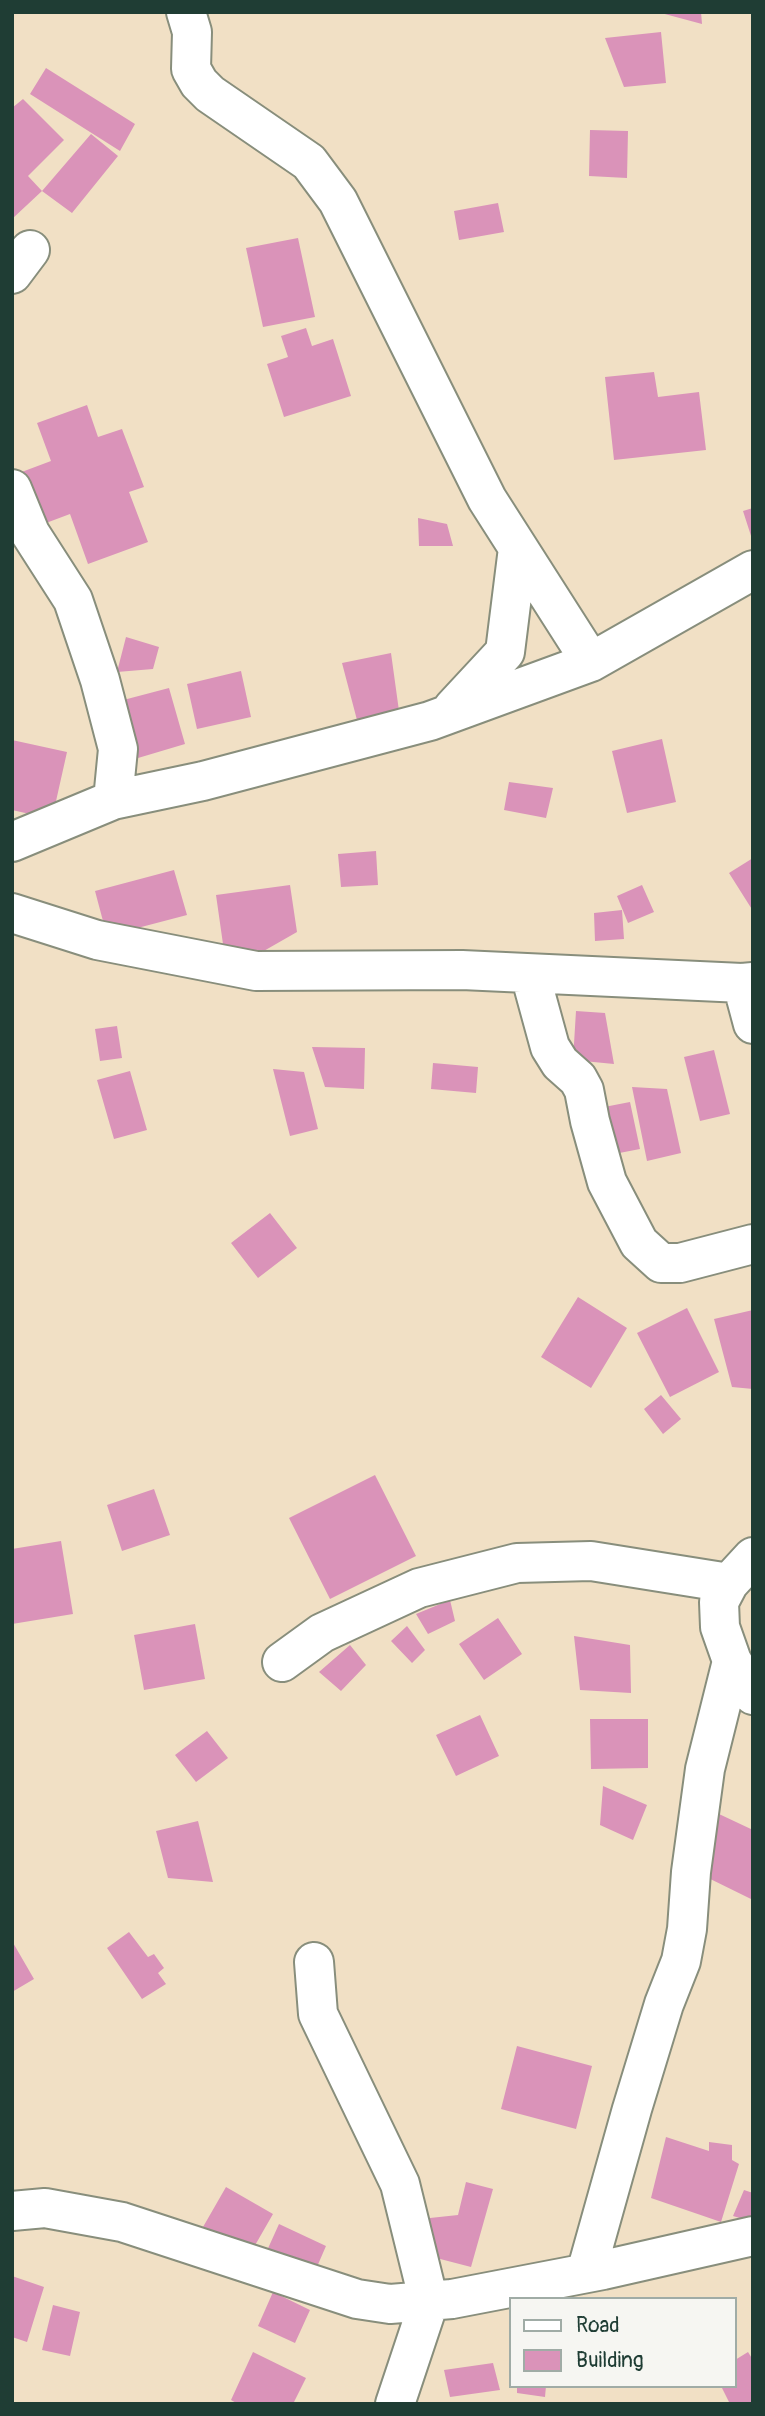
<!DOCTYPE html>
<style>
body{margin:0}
#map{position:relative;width:765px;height:2416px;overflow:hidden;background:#f1e0c5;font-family:Pangolin,sans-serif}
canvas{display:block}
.frame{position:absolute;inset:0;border:14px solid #1f3d34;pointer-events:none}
.legend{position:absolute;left:509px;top:2297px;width:228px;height:91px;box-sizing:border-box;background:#f6f6f2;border:2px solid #a0aca6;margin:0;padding:9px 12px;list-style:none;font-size:21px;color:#1f3d34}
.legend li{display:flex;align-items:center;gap:14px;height:35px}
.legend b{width:35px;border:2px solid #a0aca6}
</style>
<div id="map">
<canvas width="765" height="2416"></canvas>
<div class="frame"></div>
<ul class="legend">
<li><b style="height:9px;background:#fff"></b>Road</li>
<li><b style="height:19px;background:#da93b9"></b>Building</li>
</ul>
</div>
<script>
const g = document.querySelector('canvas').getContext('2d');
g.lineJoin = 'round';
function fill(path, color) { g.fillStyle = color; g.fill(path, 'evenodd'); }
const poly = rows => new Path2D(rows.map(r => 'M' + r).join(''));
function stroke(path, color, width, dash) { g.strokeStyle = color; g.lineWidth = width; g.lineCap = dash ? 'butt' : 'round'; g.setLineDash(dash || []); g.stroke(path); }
const building = poly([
 [661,12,701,12,702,24,661,13],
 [661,32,666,83,624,87,605,38],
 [46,68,135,124,120,151,30,94],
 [23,99,64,140,28,176,42,191,12,219,12,108],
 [590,130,628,131,627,178,589,176],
 [91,134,118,156,72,213,42,191],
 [498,203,504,232,459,240,454,211],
 [298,238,315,317,263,327,246,248],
 [306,328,312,346,333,339,351,396,284,417,267,364,288,357,281,336],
 [654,372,658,397,699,392,706,450,614,460,605,377],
 [87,405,98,437,122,429,144,487,129,492,148,542,88,564,70,514,38,526,19,473,51,461,37,423],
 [753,508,753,539,752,539,743,511],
 [418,518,447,524,453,546,419,546],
 [126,637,159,647,153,669,117,672],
 [391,653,399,711,357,720,342,663],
 [241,671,251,717,197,729,187,684],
 [169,688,185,744,128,761,112,703],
 [662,739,676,802,627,813,612,751],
 [12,740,67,752,52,819,12,810],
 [509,782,553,788,546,818,504,810],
 [376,851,378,885,341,887,338,854],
 [753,858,753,911,729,873],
 [174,870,187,915,107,936,95,891],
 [290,885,297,932,248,960,224,951,216,895],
 [642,885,654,912,628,923,617,896],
 [622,910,624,939,595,941,594,913],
 [576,1011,605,1013,614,1064,573,1060],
 [117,1026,122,1058,100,1061,95,1029],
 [312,1047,365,1048,364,1089,325,1087],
 [714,1050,730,1114,700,1121,684,1057],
 [433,1063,478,1067,476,1093,431,1089],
 [273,1069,304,1072,318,1129,290,1136],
 [130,1071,147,1130,114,1139,97,1080],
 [632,1087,667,1089,681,1153,647,1161],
 [630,1102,640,1149,609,1155,599,1108],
 [270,1213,297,1248,258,1278,231,1243],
 [578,1297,627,1328,591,1388,541,1357],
 [687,1308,719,1372,670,1397,637,1333],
 [753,1310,753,1389,732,1387,714,1319],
 [661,1395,681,1419,663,1434,644,1409],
 [375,1475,416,1556,330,1599,289,1518],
 [154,1489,170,1535,122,1551,107,1505],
 [61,1541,73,1614,12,1624,12,1549],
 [450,1600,455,1621,428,1634,416,1614],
 [498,1618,522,1654,484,1680,459,1644],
 [195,1624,205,1679,144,1690,134,1635],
 [407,1626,425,1650,412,1663,391,1641],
 [574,1636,630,1645,631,1693,580,1690],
 [350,1645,366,1665,341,1691,319,1672],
 [480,1715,499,1756,456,1776,436,1735],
 [590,1719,648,1719,648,1768,591,1769],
 [207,1731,228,1758,196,1782,175,1755],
 [603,1786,647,1805,633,1840,600,1825],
 [719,1814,753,1830,751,1899,692,1870],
 [198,1821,213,1882,168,1878,156,1831],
 [129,1932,148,1957,154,1954,164,1968,158,1973,166,1984,142,1999,107,1948],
 [12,1941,34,1979,12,1992],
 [517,2046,592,2066,576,2129,501,2109],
 [666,2137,709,2151,709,2142,732,2145,732,2160,739,2164,721,2222,651,2198],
 [466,2182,493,2189,471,2267,421,2254,430,2218,458,2215],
 [226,2187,273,2214,250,2254,203,2227],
 [744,2190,753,2193,753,2222,733,2216],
 [279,2224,326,2246,313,2276,265,2255],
 [12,2276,44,2287,27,2342,12,2337],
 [273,2292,310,2310,295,2343,258,2326],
 [53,2305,80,2312,70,2356,42,2350],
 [253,2352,306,2378,293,2404,238,2404,231,2400],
 [748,2352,753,2360,753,2404,730,2404,721,2386,735,2386,735,2360],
 [493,2363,500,2390,450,2397,444,2370],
 [517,2386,546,2386,545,2397,517,2393]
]);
const minor = poly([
 [186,12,192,32,191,69,199,83,210,94,309,162,338,201,487,499,591,662],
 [12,274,30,250],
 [12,489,30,533,73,600,100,680,118,749,113,800],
 [453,708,505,652,518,548],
 [12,842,113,800,203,781,430,721,591,662,753,570],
 [12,913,97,940,256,971,462,970,742,983,753,982],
 [530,974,550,1047,560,1063,578,1079,584,1090,590,1121,607,1182,639,1243,661,1263,680,1263,753,1244],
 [742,983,753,1024],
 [753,1557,729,1583,719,1602,720,1627,732,1661,753,1695],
 [282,1662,322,1633,419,1588,517,1563,591,1561,729,1583],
 [314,1962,318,2014,400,2184,429,2302,395,2404],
 [12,2211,45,2208,122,2222,357,2299,390,2304,452,2299,603,2270,753,2236],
 [586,2273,632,2109,664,2004,681,1961,687,1929,691,1872,705,1769,732,1661]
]);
fill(building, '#da93b9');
stroke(minor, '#888e7c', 42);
stroke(minor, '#fff', 38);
</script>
